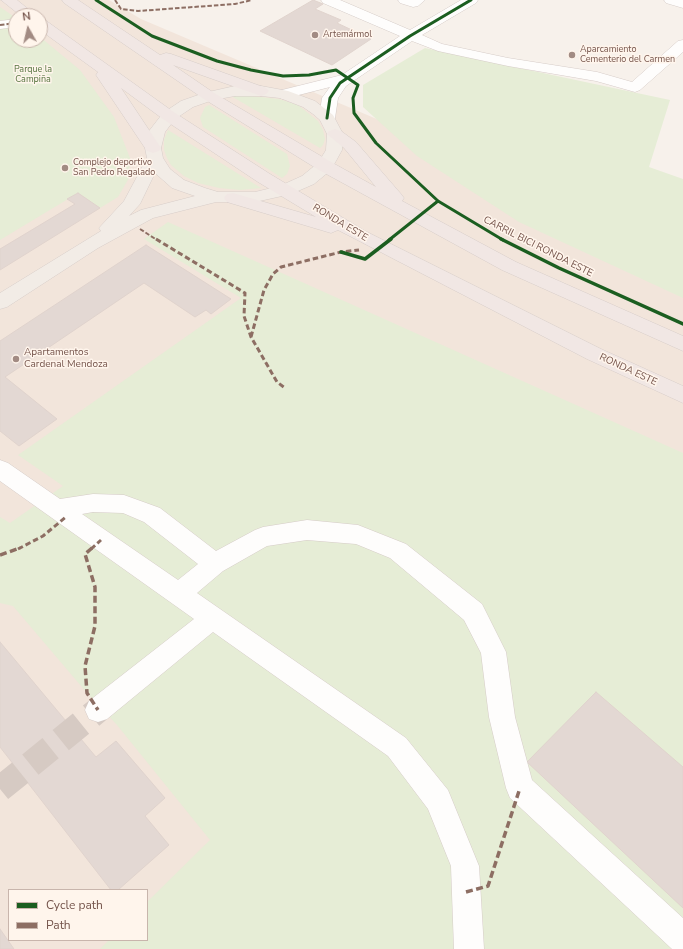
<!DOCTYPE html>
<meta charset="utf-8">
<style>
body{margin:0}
#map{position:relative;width:683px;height:949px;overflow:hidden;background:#f7f1eb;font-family:"Nunito Sans",sans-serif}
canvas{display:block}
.legend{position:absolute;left:8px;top:889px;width:140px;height:52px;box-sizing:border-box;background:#fff5ec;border:1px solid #c8b5ac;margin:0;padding:5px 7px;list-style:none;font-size:12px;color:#75544b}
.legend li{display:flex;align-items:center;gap:8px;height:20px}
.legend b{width:20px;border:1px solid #c8b5ac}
.north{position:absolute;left:8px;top:8px;width:40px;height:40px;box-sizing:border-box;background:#fff5ec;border:1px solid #c8b5ac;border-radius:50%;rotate:352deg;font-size:11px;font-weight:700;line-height:16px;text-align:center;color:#75544b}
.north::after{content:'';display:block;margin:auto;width:14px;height:18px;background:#a28b83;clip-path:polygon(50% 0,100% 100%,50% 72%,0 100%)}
</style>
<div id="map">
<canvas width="683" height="949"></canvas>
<ul class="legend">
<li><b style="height:5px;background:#1b5e20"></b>Cycle path</li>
<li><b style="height:5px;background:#8d6e63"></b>Path</li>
</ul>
<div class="north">N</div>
</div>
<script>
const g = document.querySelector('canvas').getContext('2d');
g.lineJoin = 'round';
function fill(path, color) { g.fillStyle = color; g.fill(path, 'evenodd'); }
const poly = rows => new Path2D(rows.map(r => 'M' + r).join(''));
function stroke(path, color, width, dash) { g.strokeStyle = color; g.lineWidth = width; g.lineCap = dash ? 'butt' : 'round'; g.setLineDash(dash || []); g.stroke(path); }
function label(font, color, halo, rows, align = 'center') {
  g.font = font + ' "Nunito Sans",sans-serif'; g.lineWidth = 3; g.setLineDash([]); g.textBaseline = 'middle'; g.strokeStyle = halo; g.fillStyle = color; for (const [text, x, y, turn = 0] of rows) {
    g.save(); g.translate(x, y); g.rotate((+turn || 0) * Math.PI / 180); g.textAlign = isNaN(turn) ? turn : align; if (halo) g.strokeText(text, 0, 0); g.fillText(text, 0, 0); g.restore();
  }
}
const residential = poly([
 [0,0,109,0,141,19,683,249,683,949,0,949],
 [16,16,40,16,40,40,16,40],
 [9,890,147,890,147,940,9,940]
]);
const green = poly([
 [0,7,16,18,16,40,40,40,40,37,80,70,114,117,130,158,129,178,118,197,100,208,78,193,0,240],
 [425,48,670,100,649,167,683,179,683,298,519,222,417,156,363,107,363,85],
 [242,95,279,99,298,105,318,121,323,130,325,139,323,145,320,148,231,96],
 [209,105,287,154,290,166,287,174,282,178,203,127,200,118,205,107],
 [168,130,261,188,240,190,219,188,198,183,184,176,171,165,167,158,164,150,164,140],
 [168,222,683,453,683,949,100,949,109,940,147,940,147,902,210,840,117,725,87,693,13,606,0,603,0,517,10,523,63,486,18,455,241,298,144,239]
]);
const building = poly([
 [313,0,323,4,315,9,341,20,337,23,371,39,332,65,260,31,313,0],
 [78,193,100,208,0,270,0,249,75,204,67,199,78,193],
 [146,245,231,299,211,314,206,310,195,317,144,283,5,377,57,419,19,446,0,431,0,341,146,245],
 [0,642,96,757,116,741,165,798,145,816,169,845,118,890,111,890,0,747,0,642],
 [596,692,683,767,683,908,527,762,596,692],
 [0,929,14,949,0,949,0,929]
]);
const minorTunnel = poly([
 [0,789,98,710]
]);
const minor = poly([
 [321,0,340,0,410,30,461,0,478,0,476,3,422,35,442,44,508,58,597,72,632,82,678,41,683,40,683,52,640,90,635,92,596,81,508,66,438,51,412,41,346,86,338,98,335,118,333,121,327,123,321,121,319,118,322,98,330,87,283,99,278,97,275,94,278,91,342,75,400,36,323,3,321,0],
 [398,0,425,0,418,6,413,7,400,3,398,0],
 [664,0,683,0,683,8,666,3,664,0],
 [16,19,16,27,0,29,0,21,16,19],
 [0,460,8,463,60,499,93,494,124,495,160,508,216,551,255,530,263,527,307,520,358,525,406,544,482,604,506,652,515,717,532,780,683,918,683,949,672,949,510,798,506,788,489,717,481,653,464,620,390,558,356,544,307,540,267,546,223,571,197,593,406,738,448,790,479,866,484,949,454,949,451,866,428,809,388,756,213,632,107,719,98,722,89,719,85,710,89,701,194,619,0,481,0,460],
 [93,512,123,513,144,522,198,564,178,580,82,514,93,512]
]);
const major = poly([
 [235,86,261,86,288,91,315,101,333,115,343,134,342,150,331,170,314,184,291,194,255,202,216,202,153,218,98,248,7,307,0,309,0,293,101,231,99,228,124,201,147,158,145,148,149,131,163,113,181,101,204,93,235,86],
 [235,96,261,96,280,98,303,107,313,114,320,120,327,134,326,150,318,163,302,176,280,186,255,192,218,192,205,188,184,180,170,169,163,158,161,148,165,132,175,119,193,107,213,100,235,96],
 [155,173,172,188,195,196,141,210,129,216,140,204,155,173]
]);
const highway = poly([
 [1,0,17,0,37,16,21,16,1,0],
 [62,0,78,0,160,55,166,53,171,54,266,88,269,91,266,94,261,96,173,65,214,93,331,162,376,187,344,148,327,134,329,131,335,129,341,131,356,142,401,194,404,198,402,201,516,262,683,336,683,351,502,270,319,170,204,99,64,3,62,0],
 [40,19,45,20,175,113,270,174,365,231,601,349,683,386,683,403,587,359,338,230,331,233,227,202,224,198,227,194,233,193,316,217,258,182,163,119,121,88,161,148,159,151,153,153,147,151,96,75,98,72,40,30,40,19]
]);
const quietFar2 = poly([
 [115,0,121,9,138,11,235,4,252,0],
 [0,25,15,23],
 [140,229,157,240]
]);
const quietFar1 = poly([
 [156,239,245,293,244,316,251,337,277,382,285,388],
 [251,337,264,290,273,274,281,267,341,252,359,250],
 [18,549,43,536,67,516],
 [91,549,101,540]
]);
const quiet = poly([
 [92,548,85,554,95,587,95,626,85,666,87,693,98,710],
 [0,555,20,548],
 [466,892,488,886,520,788]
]);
const cyclewayFar1 = poly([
 [96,0,152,36,217,61,251,70,283,76,309,75,336,70,358,85,353,98,354,113,376,143,438,201,503,240],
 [327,118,330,98,340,83,410,36,471,0],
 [389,240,438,201]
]);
const cycleway = poly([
 [501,239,559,268,683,324],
 [341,252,365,259,391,239]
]);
const markers = [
 [315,35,4,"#a28b83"],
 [572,55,4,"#a28b83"],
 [65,168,4,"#a28b83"],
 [16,359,4,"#a28b83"]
];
const farPoinames = [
 ["Artemármol",323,35],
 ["Aparcamiento",580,50],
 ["Cementerio del Carmen",580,60],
 ["Complejo deportivo",73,163],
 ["San Pedro Regalado",73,173]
];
const farParknames = [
 ["Parque la",33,70],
 ["Campiña",33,80]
];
const streetNames = [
 ["RONDA ESTE",340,223,31],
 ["CARRIL BICI RONDA ESTE",538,247,27],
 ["RONDA ESTE",628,370,25]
];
const poiNames = [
 ["Apartamentos",24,353],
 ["Cardenal Mendoza",24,365]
];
fill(residential, '#f2e5db');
fill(green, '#e6edd6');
fill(building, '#e3d8d3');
stroke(building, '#e0d3cd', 1);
stroke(minorTunnel, '#d6cac3', 26, [26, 13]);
stroke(minor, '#d6ccc8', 1);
stroke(major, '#d8ceca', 1);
stroke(highway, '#d8ceca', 1);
fill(minor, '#fefdfc');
fill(major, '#f2ece6');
fill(highway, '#f1e7e4');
stroke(quietFar2, '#8d6e63', 2, [4.5, 2]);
stroke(quietFar1, '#8d6e63', 3, [5.5, 3]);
stroke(quiet, '#8d6e63', 3.5, [7, 3.5]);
stroke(cyclewayFar1, '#1b5e20', 3);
stroke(cycleway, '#1b5e20', 3.5);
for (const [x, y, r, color] of markers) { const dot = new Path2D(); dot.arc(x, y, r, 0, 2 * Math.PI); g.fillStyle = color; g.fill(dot); stroke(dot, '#fff5ec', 1.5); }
label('9px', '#75544b', '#fff5ec', farPoinames, 'left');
label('9px', '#577540', '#fff5ec', farParknames);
label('10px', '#75544b', '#fff5ec', streetNames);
label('10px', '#75544b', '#fff5ec', poiNames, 'left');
</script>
